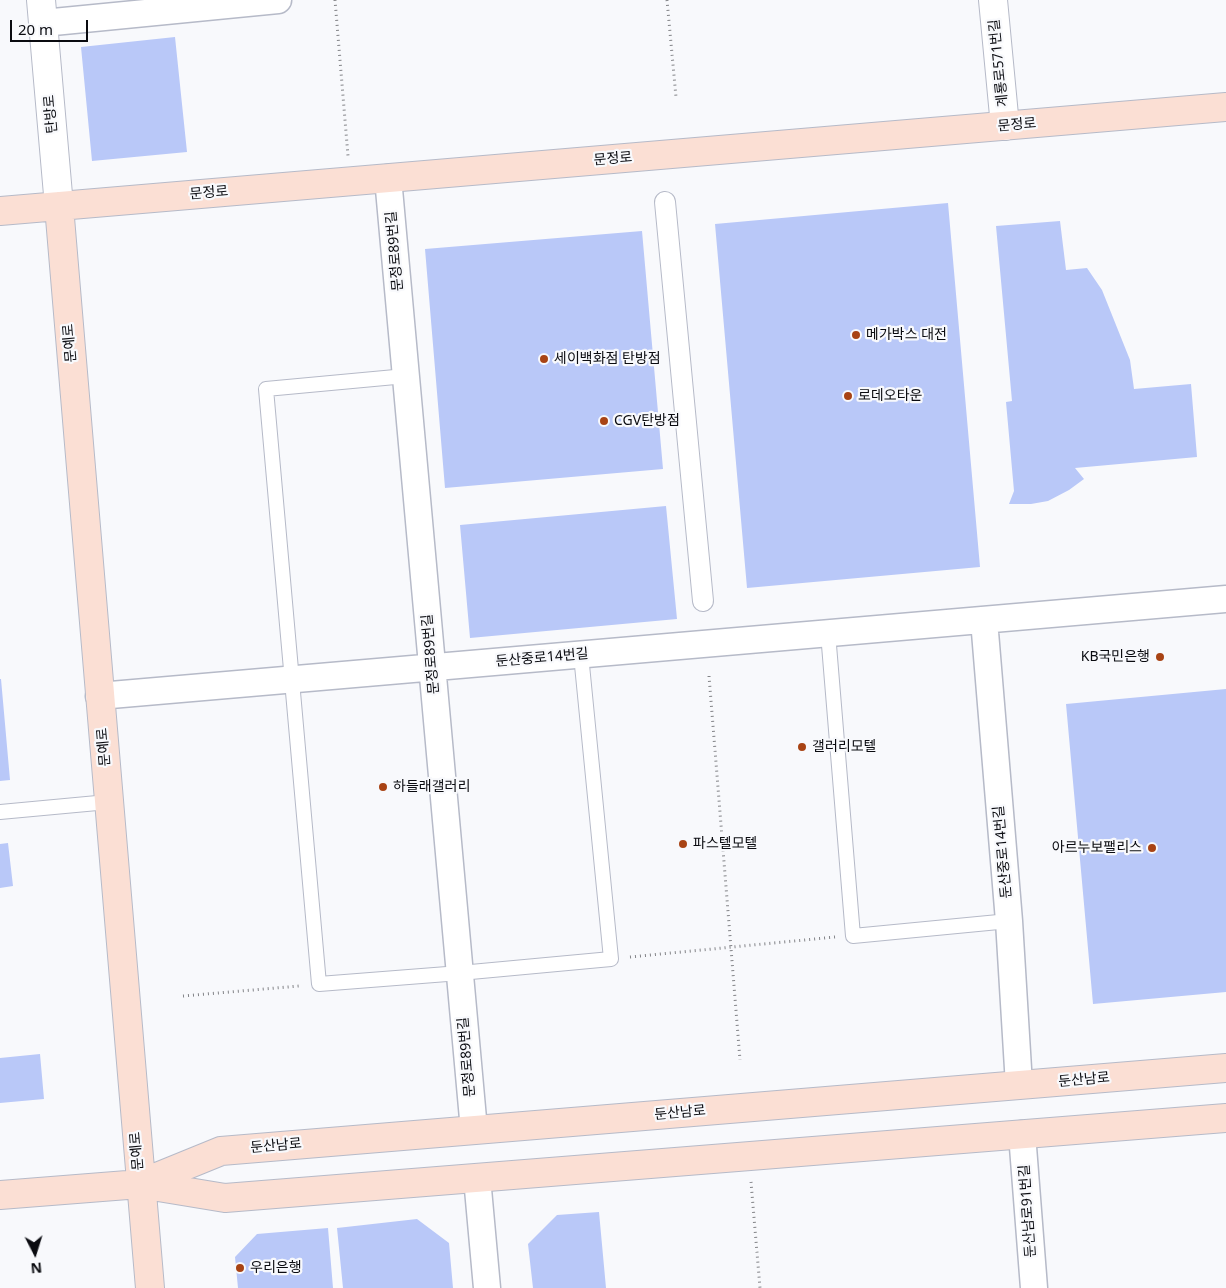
<!DOCTYPE html>
<meta charset="utf-8">
<style>
body{margin:0}
#map{position:relative;width:1226px;height:1288px;overflow:hidden;background:#f8f9fc;font-family:"Noto Sans",sans-serif}
canvas{display:block}
.north{position:absolute;left:10px;top:1228px;width:50px;height:50px;-webkit-text-stroke:4px #f8f9fc;paint-order:stroke;rotate:175deg;font-size:14px;font-weight:700;line-height:20px;text-align:center;color:#0a0b10}
.north::after{content:'';display:block;margin:auto;width:18px;height:22px;background:#0a0b10;clip-path:polygon(50% 0,100% 100%,50% 72%,0 100%)}
.scale{position:absolute;left:10px;top:20px;width:78px;height:22px;box-sizing:border-box;border:2px solid #0a0b10;border-top:0;padding-left:6px;font-size:15px;line-height:18px;white-space:nowrap;color:#0a0b10;-webkit-text-stroke:4px #f8f9fc;paint-order:stroke}
</style>
<div id="map">
<canvas width="1226" height="1288"></canvas>
<div class="north">N</div>
<div class="scale">20 m</div>
</div>
<script>
const g = document.querySelector('canvas').getContext('2d');
g.lineJoin = 'round';
function fill(path, color) { g.fillStyle = color; g.fill(path, 'evenodd'); }
const poly = rows => new Path2D(rows.map(r => 'M' + r).join(''));
function stroke(path, color, width, dash) { g.strokeStyle = color; g.lineWidth = width; g.lineCap = dash ? 'butt' : 'round'; g.setLineDash(dash || []); g.stroke(path); }
function label(font, color, halo, rows, align = 'center') {
  g.font = font + ' "Noto Sans","Noto Sans KR",sans-serif'; g.lineWidth = 4.5; g.setLineDash([]); g.textBaseline = 'middle'; g.strokeStyle = halo; g.fillStyle = color; for (const [text, x, y, turn = 0] of rows) {
    g.save(); g.translate(x, y); g.rotate((+turn || 0) * Math.PI / 180); g.textAlign = isNaN(turn) ? turn : align; if (halo) g.strokeText(text, 0, 0); g.fillText(text, 0, 0); g.restore();
  }
}
const building = poly([
 [175,37,187,152,92,161,81,47],
 [948,203,980,567,747,588,715,224],
 [1060,221,1066,270,1087,268,1102,290,1130,360,1134,389,1191,384,1197,457,1075,468,1084,479,1069,490,1048,501,1031,504,1009,504,1014,491,1006,402,1012,401,996,226],
 [642,231,663,469,445,488,425,249],
 [666,506,677,619,470,638,460,525],
 [0,679,1,679,10,780,0,781],
 [1226,689,1226,992,1093,1004,1066,704],
 [8,843,13,886,0,888,0,844],
 [40,1054,44,1099,0,1103,0,1058],
 [599,1212,606,1288,533,1288,528,1244,557,1215],
 [417,1219,449,1243,453,1288,343,1288,337,1228],
 [328,1228,333,1288,238,1288,235,1257,257,1234]
]);
const path = poly([
 [335,0,348,156],
 [667,0,676,97],
 [709,676,740,1060],
 [630,957,835,937],
 [183,996,299,986],
 [751,1182,760,1288]
]);
const service = poly([
 [406,376,266,389,319,984,460,973,611,959,581,655],
 [828,633,853,936,1009,921],
 [0,812,108,802]
]);
const pedestrian = poly([
 [665,202,703,601]
]);
const minor = poly([
 [43,23,278,0],
 [388,178,474,1130],
 [984,620,1009,921,1019,1085],
 [99,696,1226,599],
 [1022,1134,1034,1288],
 [477,1178,487,1288]
]);
const tertiary = poly([
 [41,0,59,206],
 [993,0,1005,126]
]);
const secondary = poly([
 [59,206,150,1288],
 [0,211,1226,107],
 [140,1184,221,1151,1226,1068],
 [0,1195,140,1184,225,1198,1226,1118]
]);
const markers = [
 [856,335,5,"#a84314"],
 [544,359,5,"#a84314"],
 [848,396,5,"#a84314"],
 [604,421,5,"#a84314"],
 [1160,657,5,"#a84314"],
 [802,747,5,"#a84314"],
 [383,787,5,"#a84314"],
 [683,844,5,"#a84314"],
 [1152,848,5,"#a84314"],
 [240,1268,5,"#a84314"]
];
const streetNames = [
 ["계룡로571번길",999,63,-96],
 ["탄방로",51,114,-95],
 ["문정로",1017,125,-5],
 ["문정로",613,159,-5],
 ["문정로",209,193,-5],
 ["문정로89번길",395,251,-95],
 ["문예로",70,343,-95],
 ["문정로89번길",431,654,-95],
 ["둔산중로14번길",542,658,-5],
 ["문예로",104,747,-95],
 ["둔산중로14번길",1003,852,-95],
 ["문정로89번길",467,1057,-95],
 ["둔산남로",1084,1080,-5],
 ["둔산남로",680,1113,-5],
 ["둔산남로",276,1146,-5],
 ["문예로",137,1151,-95],
 ["둔산남로91번길",1028,1211,-94]
];
const poiNames = [
 ["메가박스 대전",866,335],
 ["세이백화점 탄방점",554,359],
 ["로데오타운",858,396],
 ["CGV탄방점",614,421],
 ["KB국민은행",1150,657,"right"],
 ["갤러리모텔",812,747],
 ["하들래갤러리",393,787],
 ["파스텔모텔",693,844],
 ["아르누보팰리스",1142,848,"right"],
 ["우리은행",250,1268]
];
fill(building, '#b9c8f8');
stroke(service, '#b6bac8', 16);
stroke(pedestrian, '#b6bac8', 22);
stroke(minor, '#b6bac8', 29);
stroke(tertiary, '#b6bac8', 30);
stroke(secondary, '#b6bac8', 30);
stroke(path, '#828387', 3, [1, 4]);
stroke(service, '#fff', 14);
stroke(pedestrian, '#fff', 20);
stroke(minor, '#fff', 26);
stroke(tertiary, '#fff', 28);
stroke(secondary, '#fbdfd4', 28);
for (const [x, y, r, color] of markers) { const dot = new Path2D(); dot.arc(x, y, r, 0, 2 * Math.PI); g.fillStyle = color; g.fill(dot); stroke(dot, '#f8f9fc', 2); }
label('14px', '#0a0b10', '#f8f9fc', streetNames);
label('14px', '#0a0b10', '#f8f9fc', poiNames, 'left');
</script>
